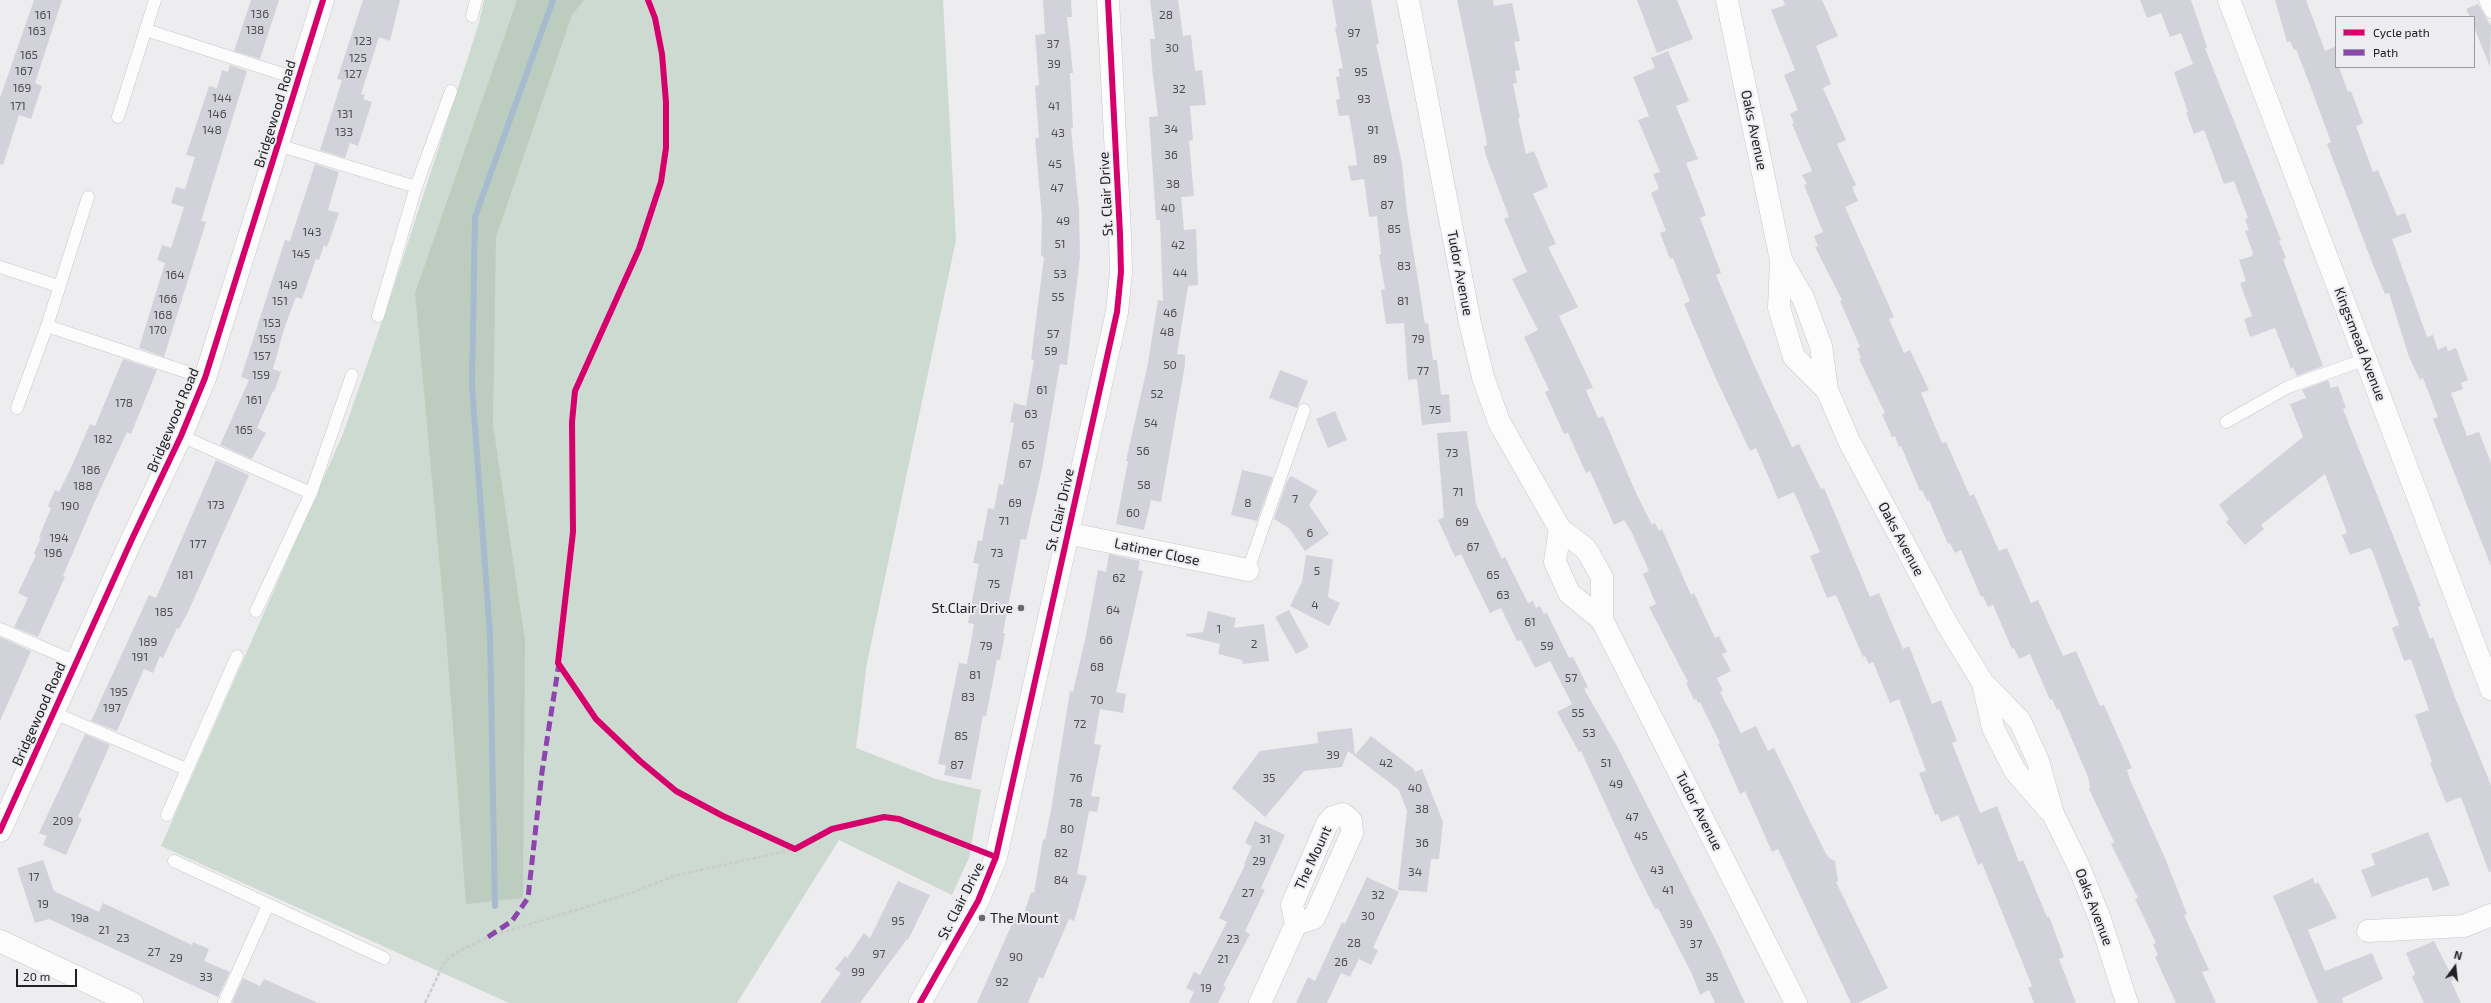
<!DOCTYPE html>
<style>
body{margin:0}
#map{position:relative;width:2491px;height:1003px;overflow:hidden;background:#ededf0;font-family:"Exo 2",sans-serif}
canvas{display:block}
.legend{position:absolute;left:2335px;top:16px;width:140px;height:52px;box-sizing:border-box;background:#ececf1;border:1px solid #9b9b9f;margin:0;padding:5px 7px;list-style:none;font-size:12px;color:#212123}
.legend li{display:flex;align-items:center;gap:8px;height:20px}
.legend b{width:20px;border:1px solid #9b9b9f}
.north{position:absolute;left:2435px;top:947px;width:40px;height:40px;-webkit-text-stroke:3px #ececf1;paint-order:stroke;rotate:15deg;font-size:11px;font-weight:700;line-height:16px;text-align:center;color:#212123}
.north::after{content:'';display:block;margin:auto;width:14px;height:18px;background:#212123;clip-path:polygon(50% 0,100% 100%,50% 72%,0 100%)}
.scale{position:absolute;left:16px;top:969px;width:61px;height:18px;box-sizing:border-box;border:2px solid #212123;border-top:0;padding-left:5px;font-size:12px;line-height:14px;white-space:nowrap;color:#212123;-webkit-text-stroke:3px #ececf1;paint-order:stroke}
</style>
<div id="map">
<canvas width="2491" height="1003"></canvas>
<ul class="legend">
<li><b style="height:5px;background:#d6006c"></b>Cycle path</li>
<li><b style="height:5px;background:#8e44ad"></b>Path</li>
</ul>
<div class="north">N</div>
<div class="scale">20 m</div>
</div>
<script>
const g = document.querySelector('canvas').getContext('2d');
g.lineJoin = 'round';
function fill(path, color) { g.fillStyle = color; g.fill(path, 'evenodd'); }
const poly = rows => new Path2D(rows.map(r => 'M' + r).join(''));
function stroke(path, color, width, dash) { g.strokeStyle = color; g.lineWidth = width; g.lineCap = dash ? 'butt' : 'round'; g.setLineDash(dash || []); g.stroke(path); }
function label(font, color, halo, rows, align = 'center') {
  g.font = font + ' "Exo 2",sans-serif'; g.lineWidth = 4; g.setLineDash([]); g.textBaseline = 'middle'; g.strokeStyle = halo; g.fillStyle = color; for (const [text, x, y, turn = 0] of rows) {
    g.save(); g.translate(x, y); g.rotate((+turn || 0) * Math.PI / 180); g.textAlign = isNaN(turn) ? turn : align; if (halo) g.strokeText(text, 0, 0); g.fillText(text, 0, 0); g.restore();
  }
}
const green = poly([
 [484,0,943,0,956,240,867,663,856,748,936,779,981,790,969,858,952,895,839,840,737,1003,509,1003,161,846,343,434,391,295,479,23]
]);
const forest = poly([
 [517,0,584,0,572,15,496,237,493,425,525,641,523,898,466,904,446,634,415,293]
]);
const stream = poly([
 [495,906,490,634,472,386,475,217,553,0]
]);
const building = poly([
 [34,0,62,0,35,83,42,86,31,119,19,115,3,165,0,164,0,98],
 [251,0,279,0,260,59,234,51],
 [363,0,400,0,390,41,379,37,361,94,365,95,363,99,372,102,358,146,350,143,345,158,320,150,342,80,337,79],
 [1043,0,1071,0,1072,17,1067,17,1073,73,1070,73,1073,128,1071,128,1079,210,1080,257,1067,365,1060,364,1042,469,1026,540,1021,539,1003,633,1005,633,1000,660,997,660,986,716,983,716,971,780,944,775,946,765,938,764,959,663,967,664,974,624,968,623,979,564,973,563,978,540,982,541,988,508,994,509,999,484,1003,485,1014,423,1010,422,1014,403,1026,406,1034,360,1031,359,1044,257,1041,256,1042,217,1035,138,1039,138,1035,86,1039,85,1035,35,1045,34],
 [1150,0,1178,0,1183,36,1191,35,1195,71,1202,70,1206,105,1190,106,1193,140,1189,141,1194,196,1181,197,1184,230,1196,229,1198,285,1188,286,1177,354,1185,355,1185,365,1161,502,1151,500,1144,530,1116,524,1128,461,1126,461,1148,363,1158,300,1163,301,1160,220,1156,220,1149,117,1158,116,1152,68,1150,39,1155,39],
 [1332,0,1371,0,1379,44,1376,44,1402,164,1407,212,1425,324,1428,323,1433,360,1437,360,1441,395,1449,394,1451,422,1422,425,1417,379,1408,380,1404,323,1386,324,1381,290,1385,289,1379,255,1381,254,1377,216,1369,217,1364,179,1351,181,1348,166,1357,165,1355,149,1349,115,1339,116,1336,100,1340,99,1336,77,1340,76,1338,69,1343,68,1335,28,1337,27],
 [1457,0,1493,0,1494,6,1512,3,1520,41,1514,42,1520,70,1515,71,1517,83,1513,84,1520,118,1518,118,1526,154,1534,151,1548,187,1533,194,1556,244,1548,247,1578,307,1559,316,1593,388,1586,390,1598,418,1603,416,1636,493,1652,525,1655,523,1659,531,1662,529,1691,595,1694,593,1715,638,1719,636,1727,652,1722,654,1731,671,1717,678,1723,691,1720,692,1741,733,1756,726,1768,751,1774,748,1825,852,1829,858,1835,861,1838,881,1836,882,1888,988,1858,1003,1851,1003,1778,849,1772,852,1745,791,1740,794,1718,744,1720,743,1700,702,1698,703,1696,699,1694,700,1686,683,1688,682,1649,607,1656,604,1643,574,1649,571,1631,531,1624,520,1614,525,1590,471,1586,473,1568,433,1564,434,1545,392,1549,390,1524,337,1538,330,1512,279,1527,272,1504,219,1509,217,1486,156,1484,146,1487,145,1486,138],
 [1637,0,1677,0,1693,39,1657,53],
 [1783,0,1822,0,1838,36,1816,46,1831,84,1823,88,1846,140,1837,144,1856,185,1852,187,1858,201,1845,207,1894,317,1889,319,1904,353,1910,350,1929,390,1921,393,1942,443,1946,442,1970,496,1974,494,1999,551,2007,548,2031,603,2038,600,2063,656,2076,651,2100,706,2104,705,2132,768,2127,770,2131,782,2165,858,2187,914,2184,915,2209,970,2202,972,2216,1003,2176,1003,2155,957,2158,955,2153,944,2156,943,2135,899,2138,898,2111,844,2114,842,2089,789,2090,788,2088,777,2059,709,2057,710,2052,699,2050,700,2030,654,2019,659,2014,648,2012,649,1993,605,1988,607,1983,596,1981,597,1961,550,1955,553,1950,543,1948,544,1929,500,1927,501,1922,490,1920,491,1901,446,1899,447,1895,436,1892,437,1882,414,1885,413,1859,359,1861,358,1857,348,1860,347,1840,301,1842,300,1815,247,1818,246,1814,236,1823,232,1804,185,1807,184,1802,175,1812,171,1792,124,1794,123,1790,114,1798,110,1784,75,1795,70,1771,10,1785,5],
 [2140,0,2191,0,2207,47,2205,48,2281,240,2279,241,2286,258,2283,259,2323,366,2297,376,2293,367,2291,369,2275,328,2250,337,2244,319,2252,316,2240,283,2246,281,2239,260,2252,256,2253,253,2245,231,2249,230,2245,219,2248,218,2234,181,2224,184,2204,130,2194,134,2186,112,2188,112,2174,72,2193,64,2181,33,2170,37,2161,13,2147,18],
 [2275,0,2306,0,2325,51,2336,46,2336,67,2339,67,2348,92,2351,91,2363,123,2356,126,2373,172,2378,170,2397,216,2405,213,2412,232,2392,239,2427,337,2433,335,2438,350,2446,346,2448,351,2456,348,2468,380,2461,383,2463,389,2451,393,2467,436,2479,432,2491,463,2491,566,2433,419,2438,417,2423,378,2420,380,2409,357,2389,293,2385,294,2373,265,2327,144,2331,142,2311,88,2296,49,2294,50,2290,41,2287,42],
 [2478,4,2491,26,2490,67,2474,27,2474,17,2470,17,2466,9],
 [1668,51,1689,101,1676,106,1698,159,1686,163,1706,215,1700,218,1721,273,1716,275,1754,365,1792,447,1799,444,1821,489,1824,488,1870,597,1879,593,1903,649,1909,646,1932,704,1941,700,1957,741,1952,743,1980,813,1997,806,2019,862,2023,860,2047,917,2049,916,2064,957,2059,959,2076,1003,2034,1003,2028,988,2032,986,1982,863,1978,865,1958,815,1941,822,1938,814,1935,815,1919,773,1926,771,1899,699,1890,703,1873,662,1869,664,1865,656,1863,657,1836,595,1827,598,1810,556,1820,552,1794,492,1778,499,1756,448,1750,451,1713,372,1684,304,1690,301,1673,258,1670,259,1660,233,1666,231,1651,193,1659,189,1653,174,1660,172,1638,120,1649,116,1633,77,1655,68,1651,58],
 [230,65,247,71,201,221,206,222,164,357,139,348,165,263,157,260,162,245,171,248,184,207,171,203,176,187,185,189,195,157,186,155,209,86,217,88,222,70,228,72],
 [315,164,339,172,328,210,339,213,327,247,324,245,319,260,316,259,302,299,296,297,284,329,273,369,281,372,274,392,273,391,257,428,266,433,252,459,220,445,249,380,241,377,285,240,290,241],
 [123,359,157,370,131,434,127,432,95,501,63,576,65,577,38,637,14,627,28,598,18,593,36,555,34,553,41,538,39,537,51,508,48,506,55,490,59,492,70,470,90,424,95,426],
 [1280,370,1308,381,1297,408,1269,398],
 [2328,380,2331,388,2338,386,2346,408,2343,409,2421,606,2418,607,2430,639,2433,637,2456,700,2491,785,2491,872,2489,872,2461,797,2446,803,2430,763,2432,762,2415,715,2429,710,2411,659,2404,661,2392,628,2399,625,2372,550,2369,548,2350,555,2342,535,2347,533,2325,474,2261,525,2264,529,2245,545,2226,522,2229,519,2219,505,2303,437,2290,404,2306,398,2302,390],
 [1335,411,1347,440,1328,448,1316,419],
 [1467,431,1476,504,1502,559,1505,557,1528,603,1533,601,1536,608,1540,606,1544,614,1547,613,1569,658,1573,657,1588,687,1584,689,1617,746,1718,945,1745,1003,1715,1003,1709,990,1700,995,1692,974,1658,908,1655,909,1635,869,1581,751,1579,752,1557,712,1572,704,1550,661,1535,668,1521,640,1517,641,1501,608,1490,613,1461,554,1455,557,1438,520,1444,517,1437,433],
 [216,460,249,475,189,610,179,629,177,628,163,658,160,656,153,673,144,669,117,731,91,721,149,595,156,598],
 [1242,470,1273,477,1257,521,1231,515],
 [1291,476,1318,491,1309,505,1329,534,1305,551,1289,528,1274,519,1287,481],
 [1109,554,1140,561,1138,570,1143,571,1116,692,1126,694,1123,713,1100,709,1094,744,1101,745,1091,796,1100,797,1097,812,1089,811,1077,874,1087,876,1074,921,1069,919,1043,979,1039,977,1028,1003,977,1003,1015,917,1022,920,1031,892,1034,893,1043,839,1045,840,1051,810,1070,691,1073,692,1086,635,1098,570,1106,572],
 [1306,555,1333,559,1328,597,1340,603,1329,626,1290,606,1302,582],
 [1289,610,1309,647,1296,654,1275,617],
 [1208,611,1236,618,1234,628,1264,624,1269,661,1243,664,1242,660,1218,654,1220,644,1186,636,1186,634,1203,632],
 [0,637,31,651,0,721],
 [1352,728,1355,755,1371,736,1414,769,1415,772,1422,769,1443,822,1439,859,1431,859,1427,892,1398,890,1407,811,1399,790,1348,751,1342,767,1304,771,1265,817,1232,788,1260,751,1318,743,1317,732],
 [85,734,110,745,78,817,82,819,66,855,43,845,47,836,39,833],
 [1255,821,1285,835,1261,888,1265,890,1245,931,1250,934,1223,986,1226,987,1218,1003,1189,1003,1194,992,1186,988,1194,972,1200,975,1227,922,1219,918,1245,865,1244,864,1252,846,1245,843],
 [2428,832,2450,885,2433,891,2428,877,2372,897,2361,870,2375,865,2371,854],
 [43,860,54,891,99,912,103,903,192,945,193,942,209,949,204,961,230,972,218,997,49,919,35,923,17,868],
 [1367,877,1399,892,1373,948,1378,950,1371,965,1359,959,1350,977,1341,973,1327,1003,1296,1003,1308,977,1315,981,1342,922,1345,924],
 [2313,878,2315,884,2318,882,2337,918,2308,930,2325,971,2372,953,2383,979,2342,998,2343,1003,2318,1003,2273,896],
 [898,881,930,895,908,940,907,939,860,1003,820,1003,841,973,835,969,845,956,847,958,864,933,870,938],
 [2434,941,2454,980,2451,981,2461,1003,2424,1003,2412,977,2415,974,2406,953],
 [243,978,260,986,264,979,318,1003,232,1003]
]);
const path = poly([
 [425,1003,444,963,455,953,488,937,631,893,674,876,795,849,832,829,884,817,899,819,977,850]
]);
const service = poly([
 [2485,0,2491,12],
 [472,16,476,0],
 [146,30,298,79],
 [118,117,155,0],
 [278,145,416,187],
 [0,267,58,286],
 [378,316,416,187,451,91],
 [47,326,205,378],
 [17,408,47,326,88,197],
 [2226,422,2288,387,2366,359],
 [181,436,311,493],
 [1248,570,1304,410],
 [256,611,311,493,352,375],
 [0,629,76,662],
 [54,713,186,769],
 [167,815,237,656],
 [174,861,384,958],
 [224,1003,268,905]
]);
const minor = poly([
 [1408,0,1470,323,1483,377,1499,422,1560,529,1586,549,1602,577,1602,620],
 [1727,0,1781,260,1779,308,1794,357,1827,390],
 [2229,0,2491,689],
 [1781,260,1803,298,1821,346,1827,390,1849,441,1947,624,1983,683,2020,721,2038,761,2053,814,2079,867,2100,919,2127,1003],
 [1560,529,1555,562,1569,593,1602,620,1796,1003],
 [1066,533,1248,570],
 [1983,683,1993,728,2015,771,2049,810],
 [0,831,132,539,181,436,205,378,323,0],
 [2368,931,2464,926,2491,915],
 [0,941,132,1003],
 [920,1003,978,901,996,857,1117,312,1121,272,1120,234,1108,0],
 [1260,1003,1296,924,1292,905,1327,824,1333,817,1343,814,1351,821,1352,833,1314,918,1296,924]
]);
const quiet = poly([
 [488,937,512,921,528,898,542,772,559,663]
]);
const cycleway = poly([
 [648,0,655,18,662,54,666,102,666,148,661,182,639,249,575,391,572,422,573,532,558,663,596,719,640,761,676,791,723,816,795,849,832,829,884,817,899,819,996,857],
 [0,831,132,539,181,436,205,378,323,0],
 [920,1003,978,901,996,857,1117,312,1121,272,1120,234,1108,0]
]);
const markers = [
 [1021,608,4,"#68686b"],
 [982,918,4,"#68686b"]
];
const numberNames = [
 ["136",260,14],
 ["161",43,15],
 ["28",1166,15],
 ["138",255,30],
 ["163",37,31],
 ["97",1354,33],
 ["123",363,41],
 ["37",1053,44],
 ["30",1172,48],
 ["165",29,55],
 ["125",358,58],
 ["39",1054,64],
 ["167",24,71],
 ["95",1361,72],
 ["127",353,74],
 ["169",22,88],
 ["32",1179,89],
 ["144",222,98],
 ["93",1364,99],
 ["171",18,106],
 ["41",1054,106],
 ["146",217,114],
 ["131",345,114],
 ["34",1171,129],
 ["148",212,130],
 ["91",1373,130],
 ["133",344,132],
 ["43",1058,133],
 ["36",1171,155],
 ["89",1380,159],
 ["45",1055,164],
 ["38",1173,184],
 ["47",1057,188],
 ["87",1387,205],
 ["40",1168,208],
 ["49",1063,221],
 ["85",1394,229],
 ["143",312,232],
 ["51",1060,244],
 ["42",1178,245],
 ["145",301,254],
 ["83",1404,266],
 ["44",1180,273],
 ["53",1060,274],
 ["164",175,275],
 ["149",288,285],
 ["55",1058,297],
 ["166",168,299],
 ["151",280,301],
 ["81",1403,301],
 ["46",1170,313],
 ["168",163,315],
 ["153",272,323],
 ["170",158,330],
 ["48",1167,332],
 ["57",1053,334],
 ["155",267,339],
 ["79",1418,339],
 ["59",1051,351],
 ["157",262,356],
 ["50",1170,365],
 ["77",1423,371],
 ["159",261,375],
 ["61",1042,390],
 ["52",1157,394],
 ["161",254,400],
 ["178",124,403],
 ["75",1435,410],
 ["63",1031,414],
 ["54",1151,423],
 ["165",244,430],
 ["182",103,439],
 ["65",1028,445],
 ["56",1143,451],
 ["73",1452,453],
 ["67",1025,464],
 ["186",91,470],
 ["58",1144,485],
 ["188",83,486],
 ["71",1458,492],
 ["7",1295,499],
 ["69",1015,503],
 ["8",1248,503],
 ["173",216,505],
 ["190",70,506],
 ["60",1133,513],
 ["71",1004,521],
 ["69",1462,522],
 ["6",1310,533],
 ["194",59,538],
 ["177",198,544],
 ["67",1473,547],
 ["196",53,553],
 ["73",997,553],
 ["5",1317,571],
 ["181",185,575],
 ["65",1493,575],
 ["62",1119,578],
 ["75",994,584],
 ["63",1503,595],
 ["4",1315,605],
 ["64",1113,610],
 ["185",164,612],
 ["61",1530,622],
 ["1",1219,629],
 ["66",1106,640],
 ["189",148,642],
 ["2",1254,644],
 ["79",986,646],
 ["59",1547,646],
 ["191",140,657],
 ["68",1097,667],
 ["81",975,675],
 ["57",1571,678],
 ["195",119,692],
 ["83",968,697],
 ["70",1097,700],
 ["197",112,708],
 ["55",1578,713],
 ["72",1080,724],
 ["53",1589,733],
 ["85",961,736],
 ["39",1333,755],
 ["42",1386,763],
 ["51",1606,763],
 ["87",957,765],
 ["76",1076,778],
 ["35",1269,778],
 ["49",1616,784],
 ["40",1415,788],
 ["78",1076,803],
 ["38",1422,809],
 ["47",1632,817],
 ["209",63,821],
 ["80",1067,829],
 ["45",1641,836],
 ["31",1265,839],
 ["36",1422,843],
 ["82",1061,853],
 ["29",1259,861],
 ["43",1657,870],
 ["34",1415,872],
 ["17",34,877],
 ["84",1061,880],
 ["41",1668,890],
 ["27",1248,893],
 ["32",1378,895],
 ["19",43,904],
 ["30",1368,916],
 ["19a",80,918],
 ["95",898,921],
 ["39",1686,924],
 ["21",104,930],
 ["23",123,938],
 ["23",1233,939],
 ["28",1354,943],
 ["37",1696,944],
 ["27",154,952],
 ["97",879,954],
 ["90",1016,957],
 ["29",176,958],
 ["21",1223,959],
 ["26",1341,962],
 ["99",858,972],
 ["33",206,977],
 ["35",1712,977],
 ["92",1002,982],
 ["19",1206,988]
];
const streetNames = [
 ["Bridgewood Road",275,114,-73],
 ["Oaks Avenue",1754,130,78],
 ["St. Clair Drive",1106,194,-93],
 ["Tudor Avenue",1460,273,79],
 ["Kingsmead Avenue",2360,344,69],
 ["Bridgewood Road",173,420,-67],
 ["St. Clair Drive",1060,510,-77],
 ["Oaks Avenue",1901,539,62],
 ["Latimer Close",1157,552,12],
 ["Bridgewood Road",39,714,-66],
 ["Tudor Avenue",1699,811,63],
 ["The Mount",1313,858,-65],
 ["St. Clair Drive",961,901,-63],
 ["Oaks Avenue",2094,907,69]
];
const poiNames = [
 ["St.Clair Drive",1013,608],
 ["The Mount",990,918,"left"]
];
fill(green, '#cddad1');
fill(forest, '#bccdc0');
stroke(stream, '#a6bbce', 6);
fill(building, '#d2d2da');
stroke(service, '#c8c8ca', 13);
stroke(minor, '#c8c8ca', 23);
stroke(path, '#cccccd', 2.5, [4, 2]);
stroke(service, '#fcfcfd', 12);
stroke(minor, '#fcfcfd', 22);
stroke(quiet, '#8e44ad', 5, [10, 5]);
stroke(cycleway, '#d6006c', 6);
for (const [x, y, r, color] of markers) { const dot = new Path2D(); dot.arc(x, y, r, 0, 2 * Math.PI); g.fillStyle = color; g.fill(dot); stroke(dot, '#ececf1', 1.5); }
label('12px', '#4d4d51', null, numberNames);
label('14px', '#212123', '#ececf1', streetNames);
label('14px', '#212123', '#ececf1', poiNames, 'right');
</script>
